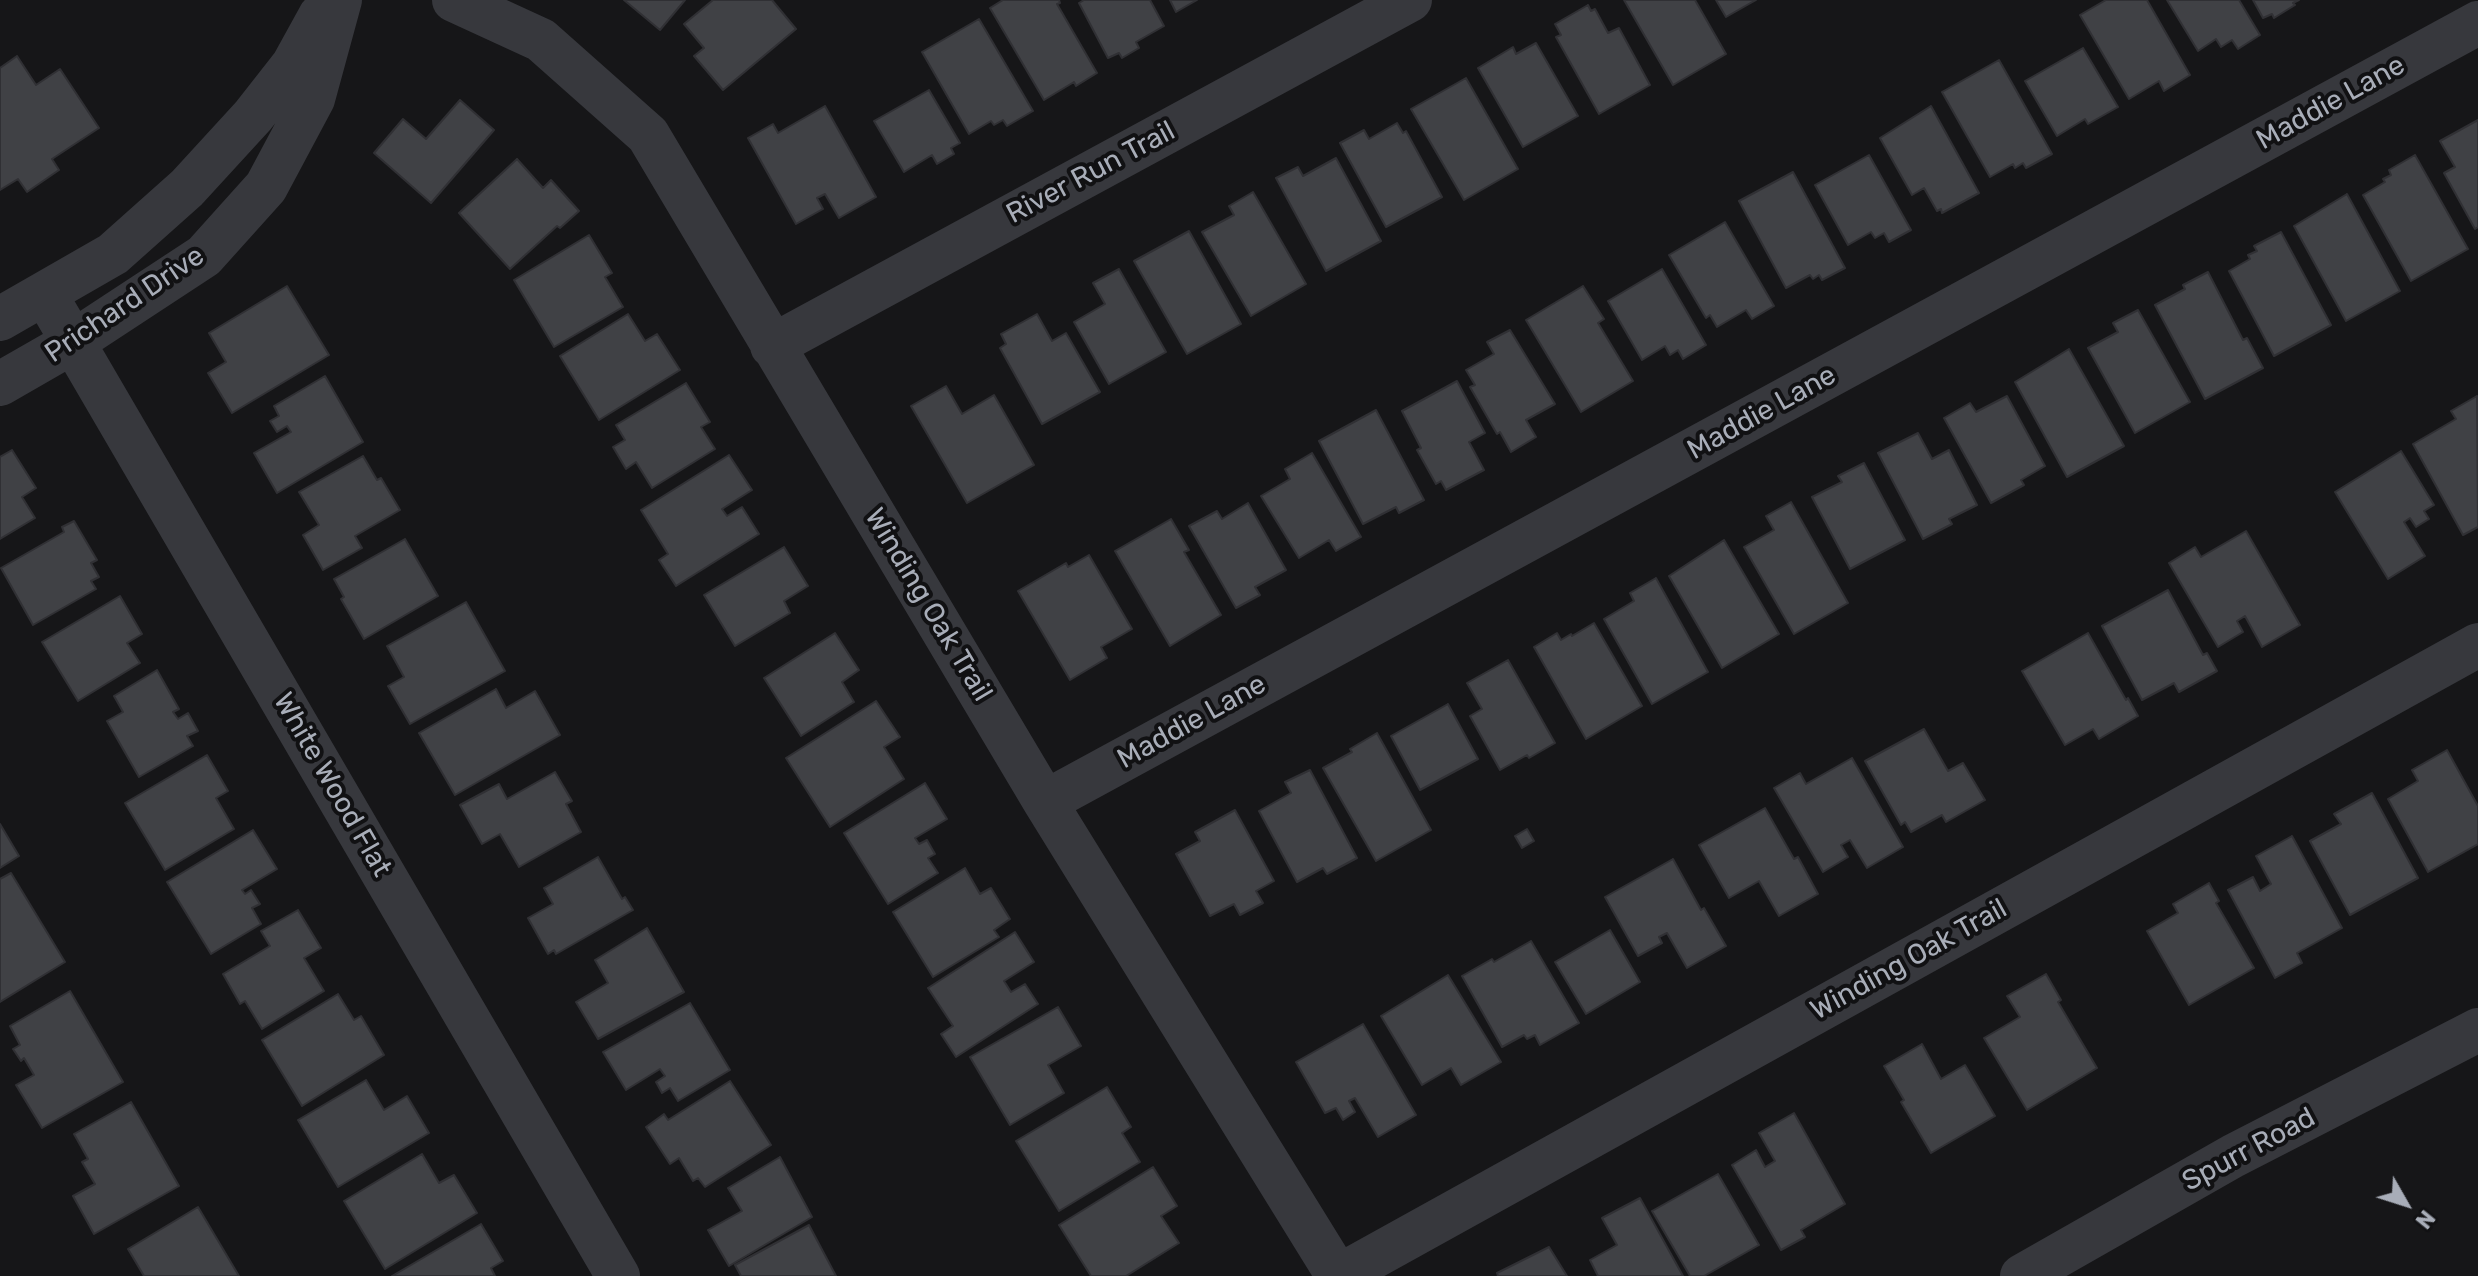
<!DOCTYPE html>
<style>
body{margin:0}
#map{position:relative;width:2478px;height:1276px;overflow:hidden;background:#161618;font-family:Rubik,sans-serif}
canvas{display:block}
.north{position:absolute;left:2366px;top:1164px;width:80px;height:80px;-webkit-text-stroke:6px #111113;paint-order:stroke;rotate:129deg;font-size:22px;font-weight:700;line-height:32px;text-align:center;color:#a8adb8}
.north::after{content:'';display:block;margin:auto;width:28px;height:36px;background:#a8adb8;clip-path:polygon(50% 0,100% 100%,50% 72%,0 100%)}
</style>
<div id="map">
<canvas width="2478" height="1276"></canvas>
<div class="north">N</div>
</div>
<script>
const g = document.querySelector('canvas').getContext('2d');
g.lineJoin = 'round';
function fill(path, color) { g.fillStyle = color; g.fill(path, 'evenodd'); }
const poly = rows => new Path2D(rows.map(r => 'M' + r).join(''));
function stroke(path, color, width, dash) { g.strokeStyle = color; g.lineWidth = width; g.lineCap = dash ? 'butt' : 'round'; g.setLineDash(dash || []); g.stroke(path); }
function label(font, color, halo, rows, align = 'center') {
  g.font = font + ' Rubik,sans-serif'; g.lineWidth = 8; g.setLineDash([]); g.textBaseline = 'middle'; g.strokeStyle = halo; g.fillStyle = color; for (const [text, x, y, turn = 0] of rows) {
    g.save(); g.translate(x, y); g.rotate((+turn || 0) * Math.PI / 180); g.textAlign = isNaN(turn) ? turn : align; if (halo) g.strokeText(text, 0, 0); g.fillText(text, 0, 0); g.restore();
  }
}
const building = poly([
 [624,0,685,0,660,30,624,0],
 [713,0,772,0,796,29,723,90,694,56,704,48,684,24,713,0],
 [1003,0,1059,0,1060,3,1057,4,1097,73,1076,86,1074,82,1044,100,990,8,1003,0],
 [1084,0,1150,0,1164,26,1136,42,1139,48,1122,58,1119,53,1108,58,1079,3,1084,0],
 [1170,0,1197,0,1176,12,1170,0],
 [1624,0,1695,0,1726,54,1673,85,1624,0],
 [1716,0,1756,0,1726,17,1716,0],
 [2106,0,2147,0,2190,75,2164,91,2159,81,2129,99,2080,15,2106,0],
 [2167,0,2239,0,2260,35,2238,49,2232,40,2221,47,2216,39,2198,51,2167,0],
 [2253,0,2299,0,2293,3,2295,5,2274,18,2272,14,2263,18,2253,0],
 [1588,5,1591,11,1595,9,1608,33,1619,28,1650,85,1599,114,1556,37,1561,35,1555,24,1588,5],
 [979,19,1033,111,1007,126,1003,120,994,125,991,121,969,134,922,52,979,19],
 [1536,43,1578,116,1523,147,1478,68,1513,47,1516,54,1536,43],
 [2083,48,2118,107,2088,124,2085,119,2057,136,2025,81,2083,48],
 [17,56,36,85,60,69,99,128,52,159,59,170,27,192,18,179,0,190,0,68,17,56],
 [1999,60,2052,154,2026,168,2023,163,2015,168,2013,164,1990,177,1942,92,1999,60],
 [1466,78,1518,169,1464,200,1411,109,1466,78],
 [929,90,960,143,951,148,954,154,937,164,932,155,904,172,874,121,929,90],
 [460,100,494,130,431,203,374,153,403,119,426,139,460,100],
 [825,106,876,197,839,218,825,194,817,198,823,209,796,224,748,138,773,124,778,133,825,106],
 [1931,106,1979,193,1942,213,1941,209,1937,211,1924,188,1912,195,1880,138,1931,106],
 [2478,120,2478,227,2475,229,2444,173,2455,167,2440,141,2478,120],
 [1397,123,1403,133,1406,131,1442,197,1386,227,1340,143,1364,130,1369,139,1397,123],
 [1869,155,1911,230,1889,242,1884,233,1875,238,1871,232,1848,245,1815,185,1869,155],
 [2415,155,2468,249,2411,281,2363,195,2385,182,2383,179,2391,175,2389,170,2415,155],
 [1336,158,1381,241,1326,271,1276,178,1298,167,1303,176,1336,158],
 [517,159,543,188,551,180,579,211,560,228,557,226,510,269,459,213,517,159],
 [1793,172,1845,268,1822,280,1819,275,1813,279,1810,275,1786,288,1739,201,1793,172],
 [1253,192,1306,284,1251,316,1202,232,1234,215,1229,206,1253,192],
 [2347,194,2400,291,2346,321,2294,226,2347,194],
 [1725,222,1774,306,1752,319,1746,310,1717,327,1710,315,1706,318,1669,255,1725,222],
 [1189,231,1241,324,1187,354,1134,261,1189,231],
 [2281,232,2331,325,2274,356,2229,271,2250,259,2248,255,2257,251,2254,246,2281,232],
 [589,235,612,273,605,277,623,307,554,347,514,280,589,235],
 [1119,269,1166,352,1109,384,1074,322,1105,304,1093,283,1119,269],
 [1662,269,1706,345,1683,359,1678,350,1670,355,1665,346,1642,360,1608,301,1662,269],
 [2208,272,2243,340,2247,338,2263,368,2205,399,2155,305,2185,289,2183,285,2208,272],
 [287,286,329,355,232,413,208,373,226,362,209,333,287,286],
 [1583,286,1604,319,1598,323,1633,381,1581,412,1526,320,1583,286],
 [2138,310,2190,402,2135,433,2088,348,2118,332,2113,323,2138,310],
 [628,314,645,341,657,334,680,370,599,420,560,356,628,314],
 [1037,314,1052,341,1066,333,1100,392,1042,424,1000,348,1006,344,1001,334,1037,314],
 [1510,330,1555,404,1526,420,1536,437,1511,452,1500,432,1497,434,1470,387,1475,385,1466,370,1494,354,1487,342,1510,330],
 [2069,349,2124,446,2067,477,2015,382,2069,349],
 [325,376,363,442,277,493,254,453,291,432,287,426,277,432,270,421,279,416,274,406,325,376],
 [1457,381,1485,433,1469,442,1484,470,1446,490,1441,481,1436,484,1417,450,1421,448,1402,411,1457,381],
 [686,383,710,422,701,427,715,449,652,488,636,462,626,469,613,447,625,440,616,425,686,383],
 [946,386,962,414,994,395,1034,465,967,503,911,406,946,386],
 [2007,396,2045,466,2021,480,2024,485,1991,503,1944,418,1970,403,1976,412,2007,396],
 [2477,396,2478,527,2463,535,2413,444,2456,419,2451,411,2477,396],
 [1376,410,1424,500,1399,513,1396,507,1363,524,1319,441,1376,410],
 [1918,433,1932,459,1949,450,1977,505,1949,519,1952,524,1923,539,1878,453,1918,433],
 [12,450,36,488,22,497,35,518,0,539,0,457,12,450],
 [2401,451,2434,505,2424,511,2429,519,2416,527,2410,518,2404,522,2425,556,2388,579,2335,492,2401,451],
 [1312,453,1361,537,1336,551,1329,540,1299,558,1261,496,1290,479,1285,469,1312,453],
 [729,455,752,490,722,509,727,516,742,507,759,534,676,586,659,560,668,554,641,510,729,455],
 [363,456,377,480,381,478,400,510,355,536,362,548,323,570,303,535,319,525,299,492,363,456],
 [1864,463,1905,540,1850,569,1812,497,1842,482,1838,476,1864,463],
 [1791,502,1848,603,1794,634,1744,547,1774,530,1766,516,1791,502],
 [1248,503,1286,570,1255,587,1260,595,1236,608,1189,526,1217,511,1222,519,1248,503],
 [1171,519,1189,550,1184,552,1221,615,1170,646,1115,551,1171,519],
 [74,521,97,560,91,563,99,577,91,581,96,589,33,625,1,568,64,532,62,527,74,521],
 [2246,531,2300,625,2262,647,2245,616,2237,621,2243,632,2218,647,2169,563,2195,547,2201,557,2246,531],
 [405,539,438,596,364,639,341,599,344,597,334,579,405,539],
 [1724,540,1779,634,1722,668,1669,576,1724,540],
 [784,547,808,586,784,601,790,613,735,646,704,595,784,547],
 [1089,555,1132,629,1101,647,1107,658,1070,680,1018,591,1066,563,1068,567,1089,555],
 [1656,578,1708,672,1652,704,1604,619,1634,601,1630,593,1656,578],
 [2168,590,2203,655,2207,653,2217,671,2179,692,2174,683,2142,700,2102,626,2168,590],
 [120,596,142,634,127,643,140,663,78,701,42,642,120,596],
 [466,602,505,671,410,724,388,686,404,677,387,646,466,602],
 [1594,623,1642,706,1586,739,1534,647,1557,633,1561,640,1571,634,1572,636,1594,623],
 [835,633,859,670,842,682,854,702,801,736,764,678,835,633],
 [2088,633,2126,700,2128,698,2138,716,2099,739,2093,729,2065,745,2022,671,2088,633],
 [1508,660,1555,743,1529,758,1527,755,1500,770,1470,716,1482,709,1467,683,1508,660],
 [157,670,179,709,173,712,178,719,188,713,198,731,187,736,193,746,139,777,107,721,123,712,114,696,157,670],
 [496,689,506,708,535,691,560,735,455,795,419,733,496,689],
 [876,701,900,737,884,747,904,779,830,827,786,758,876,701],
 [1448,704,1478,759,1420,790,1391,736,1448,704],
 [1924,729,1948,771,1963,763,1985,800,1946,822,1942,815,1911,832,1905,822,1901,825,1865,761,1924,729],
 [1377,733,1431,830,1376,861,1323,768,1352,752,1350,749,1377,733],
 [2447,750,2478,806,2478,844,2428,872,2388,799,2418,781,2412,770,2447,750],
 [207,755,228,791,216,798,234,829,165,870,125,803,207,755],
 [1852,758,1903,847,1867,868,1850,840,1841,845,1848,857,1823,872,1774,788,1800,773,1806,784,1852,758],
 [1310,770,1357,858,1327,874,1323,868,1297,882,1259,811,1291,793,1285,782,1310,770],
 [555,772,572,801,566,804,581,832,519,867,500,834,482,844,460,805,499,784,507,799,555,772],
 [925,783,947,819,915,838,919,844,927,840,935,854,928,858,938,873,888,904,844,833,925,783],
 [2372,793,2418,878,2350,915,2310,841,2341,824,2334,814,2372,793],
 [1765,808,1794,859,1798,857,1818,894,1779,916,1759,881,1729,898,1699,845,1765,808],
 [1235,810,1274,881,1256,891,1263,903,1240,915,1234,904,1210,916,1176,854,1200,841,1195,832,1235,810],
 [0,824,19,856,0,868,0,824],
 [1527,829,1534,841,1522,848,1515,836,1527,829],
 [253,830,277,869,242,890,245,894,251,890,260,904,252,908,261,924,211,954,167,882,253,830],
 [2292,836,2342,928,2297,953,2302,963,2275,978,2228,890,2253,877,2260,891,2271,884,2256,856,2292,836],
 [598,857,622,899,625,897,633,910,556,954,554,950,548,954,528,918,553,904,544,888,598,857],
 [1673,859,1701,910,1704,908,1726,946,1687,968,1667,933,1659,937,1662,943,1638,956,1605,897,1673,859],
 [965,868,980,894,991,888,1010,919,994,930,999,937,933,977,893,912,965,868],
 [11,873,65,962,0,1002,0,879,11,873],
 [2209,883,2219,901,2216,903,2254,968,2189,1005,2147,931,2178,913,2173,904,2209,883],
 [298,910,321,948,304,958,324,991,262,1029,245,1001,240,1004,223,974,270,946,261,931,298,910],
 [647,928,684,992,598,1039,576,1002,608,983,595,960,647,928],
 [1610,930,1640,982,1586,1014,1555,962,1610,930],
 [1015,932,1034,962,1004,981,1011,992,1025,984,1038,1004,956,1057,941,1034,953,1026,928,988,1015,932],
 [1531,941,1579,1023,1540,1045,1535,1035,1527,1039,1524,1035,1502,1047,1462,976,1492,959,1494,962,1531,941],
 [2046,974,2061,1000,2058,1002,2097,1068,2027,1110,1984,1038,2020,1017,2007,996,2046,974],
 [1448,975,1501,1062,1461,1085,1451,1068,1422,1085,1381,1016,1448,975],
 [70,991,123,1082,42,1128,16,1085,34,1075,24,1058,21,1061,13,1049,20,1045,10,1026,70,991],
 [338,994,354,1020,361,1016,384,1055,302,1106,262,1040,338,994],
 [690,1003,730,1070,678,1101,670,1088,662,1093,656,1082,665,1076,660,1069,626,1090,603,1052,690,1003],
 [1058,1007,1081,1046,1048,1065,1064,1093,1010,1125,970,1057,1058,1007],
 [1363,1024,1416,1115,1378,1137,1355,1098,1349,1101,1355,1112,1343,1120,1336,1108,1325,1113,1296,1062,1363,1024],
 [1922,1044,1941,1079,1965,1065,1995,1116,1931,1153,1901,1102,1904,1100,1884,1066,1922,1044],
 [366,1080,384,1110,407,1096,429,1133,338,1187,298,1120,366,1080],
 [730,1081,771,1145,705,1187,698,1178,693,1181,679,1158,670,1164,646,1127,664,1114,668,1120,730,1081],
 [1107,1087,1131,1127,1122,1133,1140,1162,1059,1211,1016,1141,1107,1087],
 [131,1102,179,1186,94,1234,73,1196,95,1184,82,1162,88,1159,74,1134,131,1102],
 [1794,1113,1845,1204,1801,1230,1805,1237,1781,1250,1732,1165,1756,1150,1765,1167,1775,1161,1759,1133,1794,1113],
 [422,1154,439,1183,454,1175,477,1213,385,1269,344,1201,422,1154],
 [780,1157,812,1217,729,1266,708,1230,742,1211,728,1188,780,1157],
 [1153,1167,1177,1206,1161,1216,1179,1243,1126,1276,1091,1276,1059,1225,1153,1167],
 [1718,1174,1759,1245,1704,1276,1690,1276,1652,1211,1718,1174],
 [1640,1198,1683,1276,1598,1276,1590,1260,1617,1245,1602,1218,1640,1198],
 [198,1207,239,1276,144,1276,128,1249,198,1207],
 [481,1224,503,1261,491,1268,495,1276,392,1276,481,1224],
 [809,1225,836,1276,741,1276,735,1265,809,1225],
 [1549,1247,1567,1276,1498,1276,1497,1273,1549,1247]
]);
const minor = poly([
 [454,0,541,40,648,135,1045,802,1338,1276],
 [45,294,618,1276],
 [0,319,113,254,187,188,253,116,293,65,320,16],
 [772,346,1410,0],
 [0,384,73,342,204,256,266,187,313,99,340,0],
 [1045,802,2478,23],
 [1339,1276,2478,645],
 [2022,1276,2233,1156,2478,1030]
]);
const streetNames = [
 ["Maddie Lane",2331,103,-29],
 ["River Run Trail",1091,173,-28],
 ["Prichard Drive",125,305,-34],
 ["Maddie Lane",1762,413,-29],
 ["Winding Oak Trail",928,605,59],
 ["Maddie Lane",1192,722,-29],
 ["White Wood Flat",332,785,60],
 ["Winding Oak Trail",1909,960,-29],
 ["Spurr Road",2249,1150,-28]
];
fill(building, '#404145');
stroke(building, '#303034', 2);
stroke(minor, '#37383d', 44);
label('28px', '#a8adb8', '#111113', streetNames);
</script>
